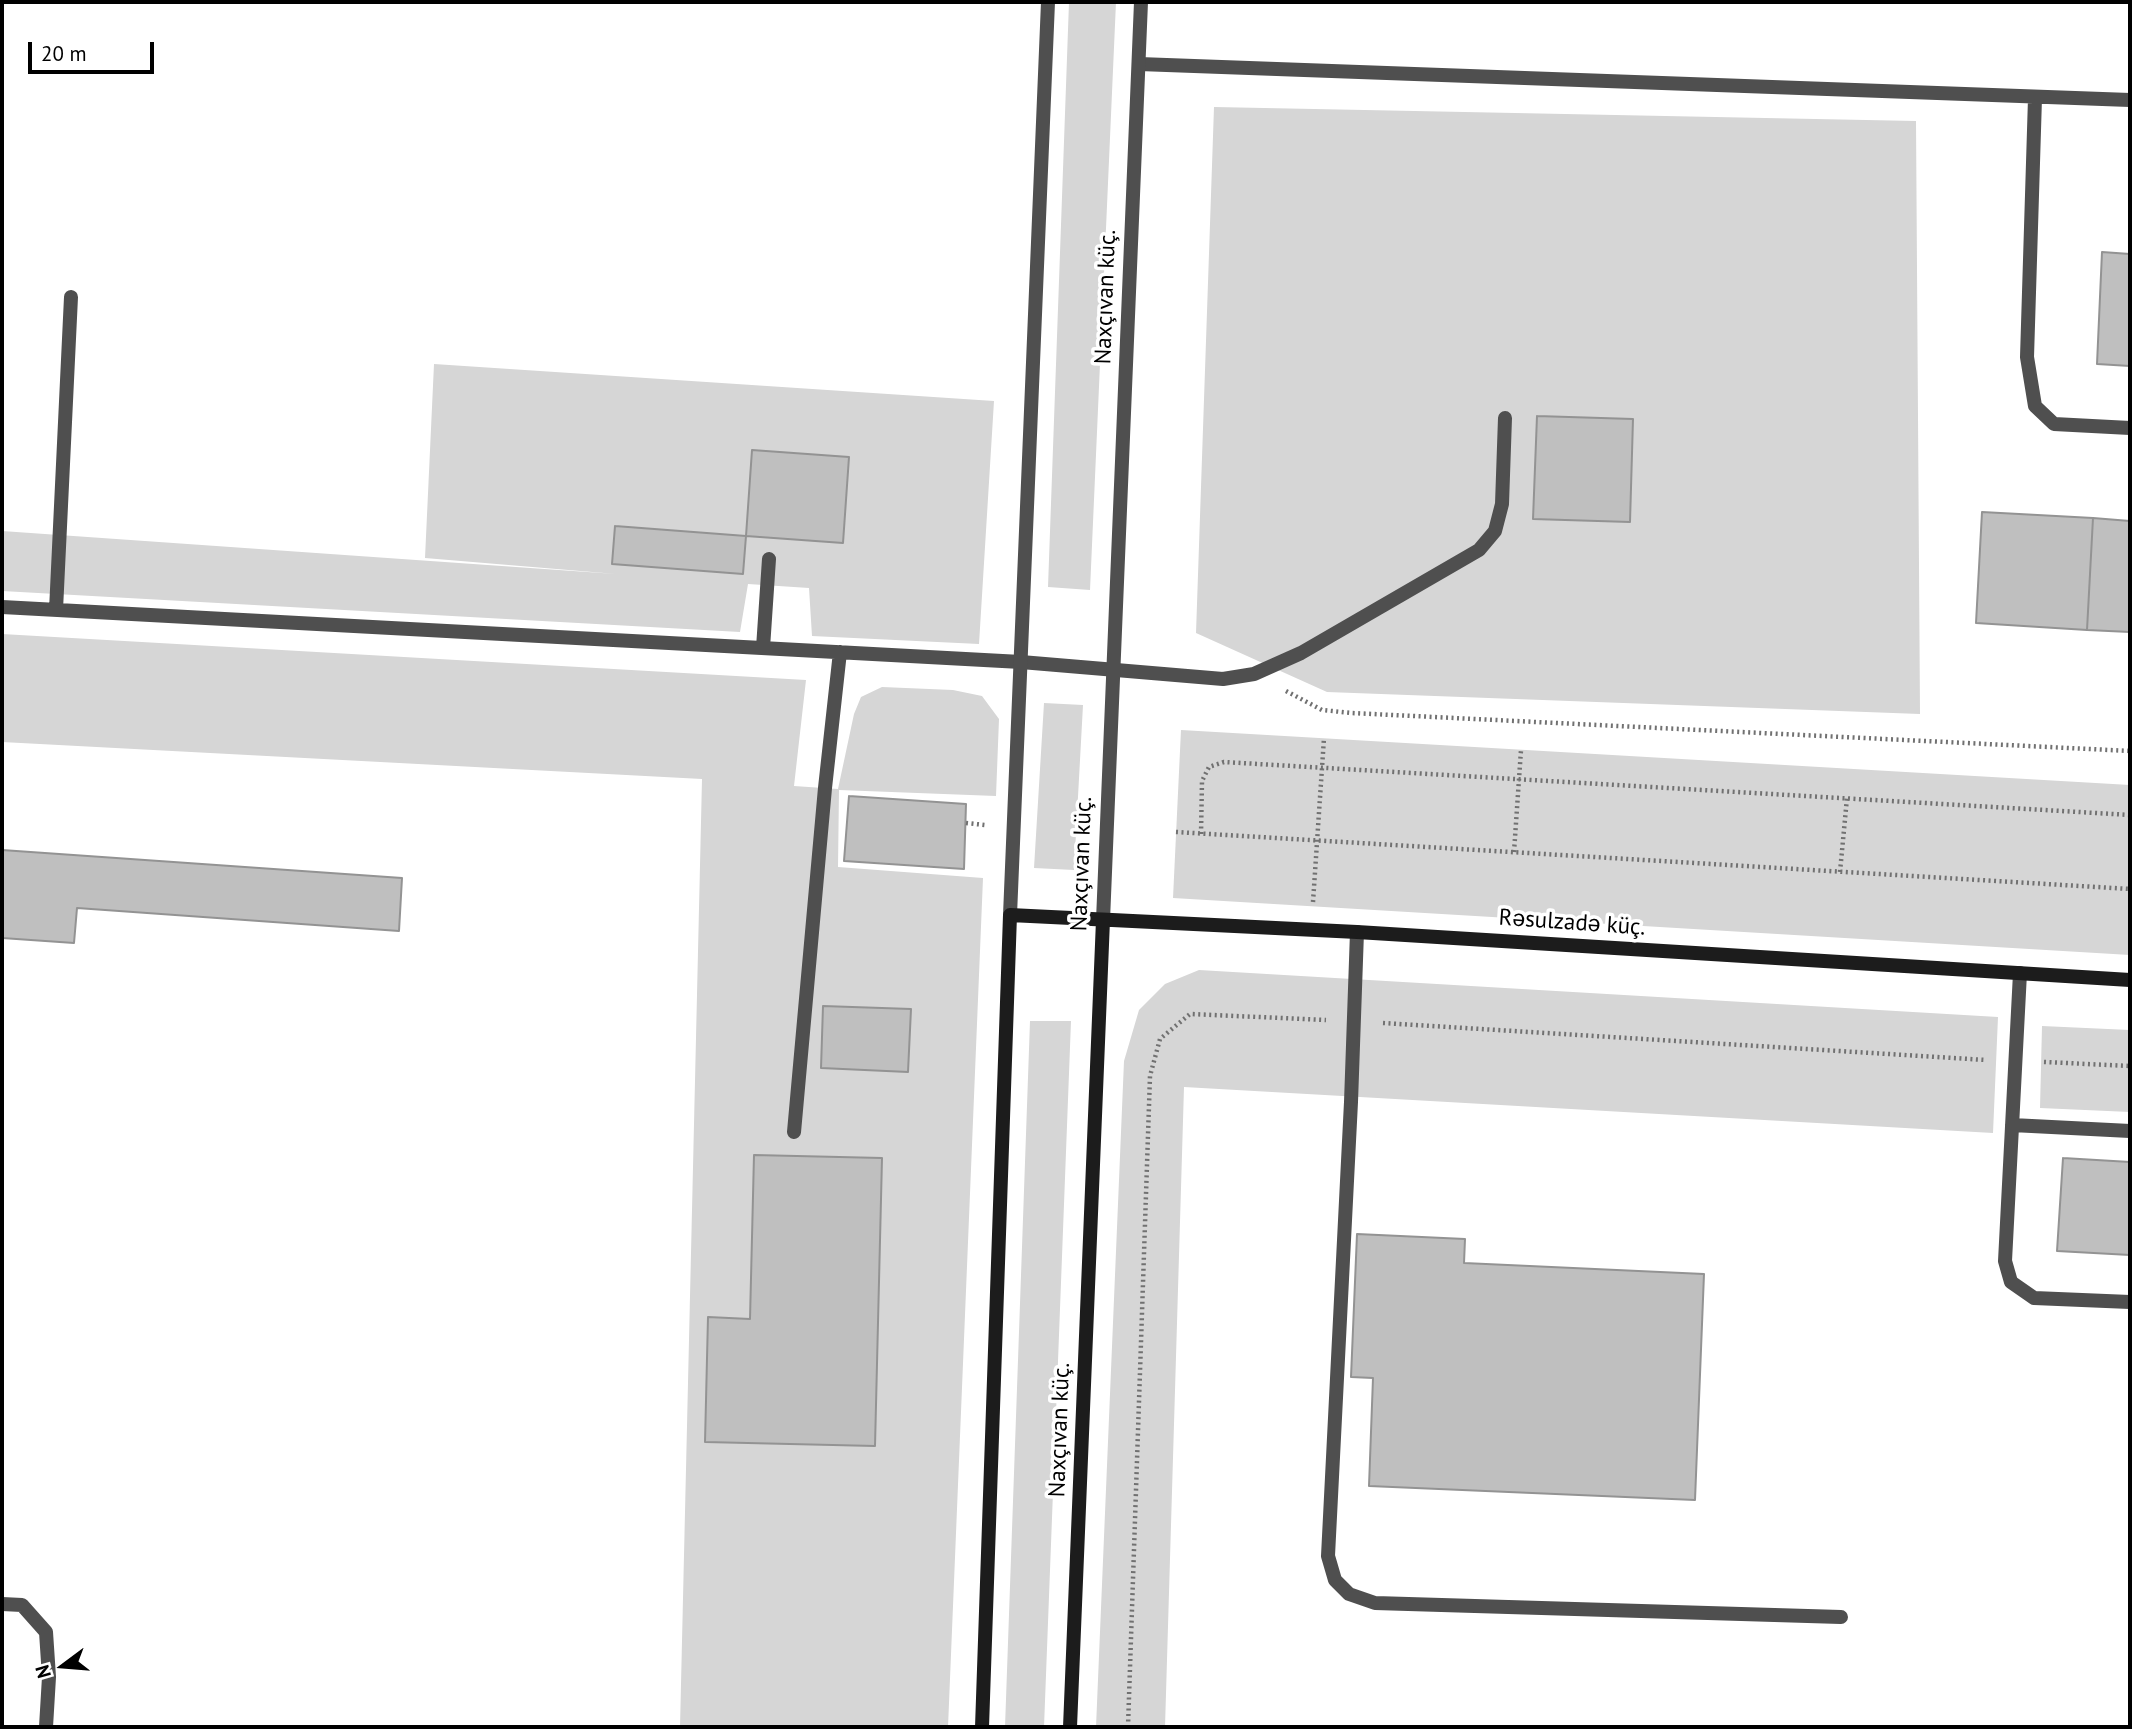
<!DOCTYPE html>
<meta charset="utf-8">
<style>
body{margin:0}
#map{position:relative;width:2132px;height:1729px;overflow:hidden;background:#fff;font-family:"PT Sans",sans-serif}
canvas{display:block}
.frame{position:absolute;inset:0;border:4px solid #000;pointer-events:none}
.north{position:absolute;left:28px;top:1631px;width:70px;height:70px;-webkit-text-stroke:5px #fff;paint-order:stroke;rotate:254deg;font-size:19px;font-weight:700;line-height:28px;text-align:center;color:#000}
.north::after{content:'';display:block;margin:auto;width:24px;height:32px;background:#000;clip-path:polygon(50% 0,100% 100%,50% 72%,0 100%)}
.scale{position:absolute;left:28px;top:42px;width:126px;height:32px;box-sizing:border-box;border:4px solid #000;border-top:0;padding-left:9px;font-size:21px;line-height:24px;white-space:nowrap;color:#000;-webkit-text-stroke:5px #fff;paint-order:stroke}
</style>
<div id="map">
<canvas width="2132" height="1729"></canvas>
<div class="frame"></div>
<div class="north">N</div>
<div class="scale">20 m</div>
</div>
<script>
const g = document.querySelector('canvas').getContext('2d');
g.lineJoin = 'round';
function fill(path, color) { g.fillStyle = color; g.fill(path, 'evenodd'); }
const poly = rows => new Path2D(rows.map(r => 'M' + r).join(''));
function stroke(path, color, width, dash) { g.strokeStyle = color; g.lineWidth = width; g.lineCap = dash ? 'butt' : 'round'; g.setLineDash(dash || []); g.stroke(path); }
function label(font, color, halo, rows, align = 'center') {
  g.font = font + ' "PT Sans",sans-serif'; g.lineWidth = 7; g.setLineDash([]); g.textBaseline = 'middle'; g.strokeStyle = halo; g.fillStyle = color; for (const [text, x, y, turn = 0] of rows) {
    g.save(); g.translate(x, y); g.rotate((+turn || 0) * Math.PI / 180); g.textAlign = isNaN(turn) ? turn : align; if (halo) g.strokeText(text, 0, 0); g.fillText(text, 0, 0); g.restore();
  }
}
const green = poly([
 [1069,2,1116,2,1090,590,1048,587],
 [1214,107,1916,121,1920,714,1327,692,1196,633],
 [434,364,994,401,979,644,812,636,809,588,748,584,740,632,2,591,2,531,616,574,425,558],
 [2,634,806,680,794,786,838,789,854,714,861,697,882,687,953,690,982,696,999,719,996,796,839,790,838,867,983,878,948,1727,680,1727,702,779,2,742],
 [1044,703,1083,705,1074,870,1034,868],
 [1181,730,2130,785,2130,955,1173,898],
 [1199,970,1998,1017,1993,1133,1184,1087,1165,1727,1096,1727,1124,1061,1139,1010,1165,984],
 [1030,1021,1071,1021,1044,1727,1005,1727],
 [2042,1026,2130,1030,2130,1112,2040,1108]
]);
const building = poly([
 [2102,252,2130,254,2130,366,2097,364,2102,252],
 [1537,416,1633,419,1630,522,1533,519,1537,416],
 [752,450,849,457,843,543,746,536,752,450],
 [1982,512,2093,518,2087,630,1976,623,1982,512],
 [2093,518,2130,521,2130,632,2087,630,2093,518],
 [615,526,746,536,743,574,612,564,615,526],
 [849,796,966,804,964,869,844,861,849,796],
 [2,850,402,878,399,931,77,908,74,943,2,938,2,850],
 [823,1006,911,1009,908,1072,821,1068,823,1006],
 [754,1155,882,1158,875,1446,705,1442,708,1317,750,1319,754,1155],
 [2063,1158,2130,1162,2130,1255,2057,1251,2063,1158],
 [1357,1234,1465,1239,1464,1263,1704,1274,1695,1500,1369,1486,1373,1378,1351,1377,1357,1234]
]);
const path = poly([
 [1286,691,1322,710,1352,713,2130,751],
 [966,823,985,825],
 [1176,832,2130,889],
 [1201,834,1202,781,1209,767,1224,762,2130,815],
 [1514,852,1521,750],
 [1840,872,1847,798],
 [1313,902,1324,738],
 [1383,1023,1986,1060],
 [2044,1062,2130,1066],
 [1128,1727,1150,1076,1160,1039,1190,1014,1326,1020]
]);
const service = poly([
 [1139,64,2130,100],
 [2035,98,2027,357,2035,406,2054,424,2130,428],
 [2,607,1021,662,1223,679,1254,674,1301,653,1479,550,1495,531,1502,504,1505,418],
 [56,610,71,297],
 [763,648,769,559],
 [1357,932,1351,1102,1328,1556,1335,1580,1349,1594,1375,1603,1841,1617],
 [2020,973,2005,1261,2011,1282,2034,1298,2130,1302],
 [2012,1125,2130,1131],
 [794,1132,825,788,840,652],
 [2,1604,22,1605,46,1632,49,1677,46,1727]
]);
const tertiary = poly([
 [1010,915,1048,2],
 [1103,920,1141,2]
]);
const secondary = poly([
 [982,1727,1010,915,1357,932,2130,980],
 [1070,1727,1103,920]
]);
const streetNames = [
 ["Naxçıvan küç.",1106,297,-88],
 ["Naxçıvan küç.",1082,864,-88],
 ["Rəsulzadə küç.",1572,923,4],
 ["Naxçıvan küç.",1060,1430,-88]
];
fill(green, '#d6d6d6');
fill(building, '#bfbfbf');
stroke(building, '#939393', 2);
stroke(path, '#717171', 4.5, [2, 3.5]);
stroke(service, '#4f4f4f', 14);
stroke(tertiary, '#4f4f4f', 14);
stroke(secondary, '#1c1c1c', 14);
label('23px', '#000', '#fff', streetNames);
</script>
